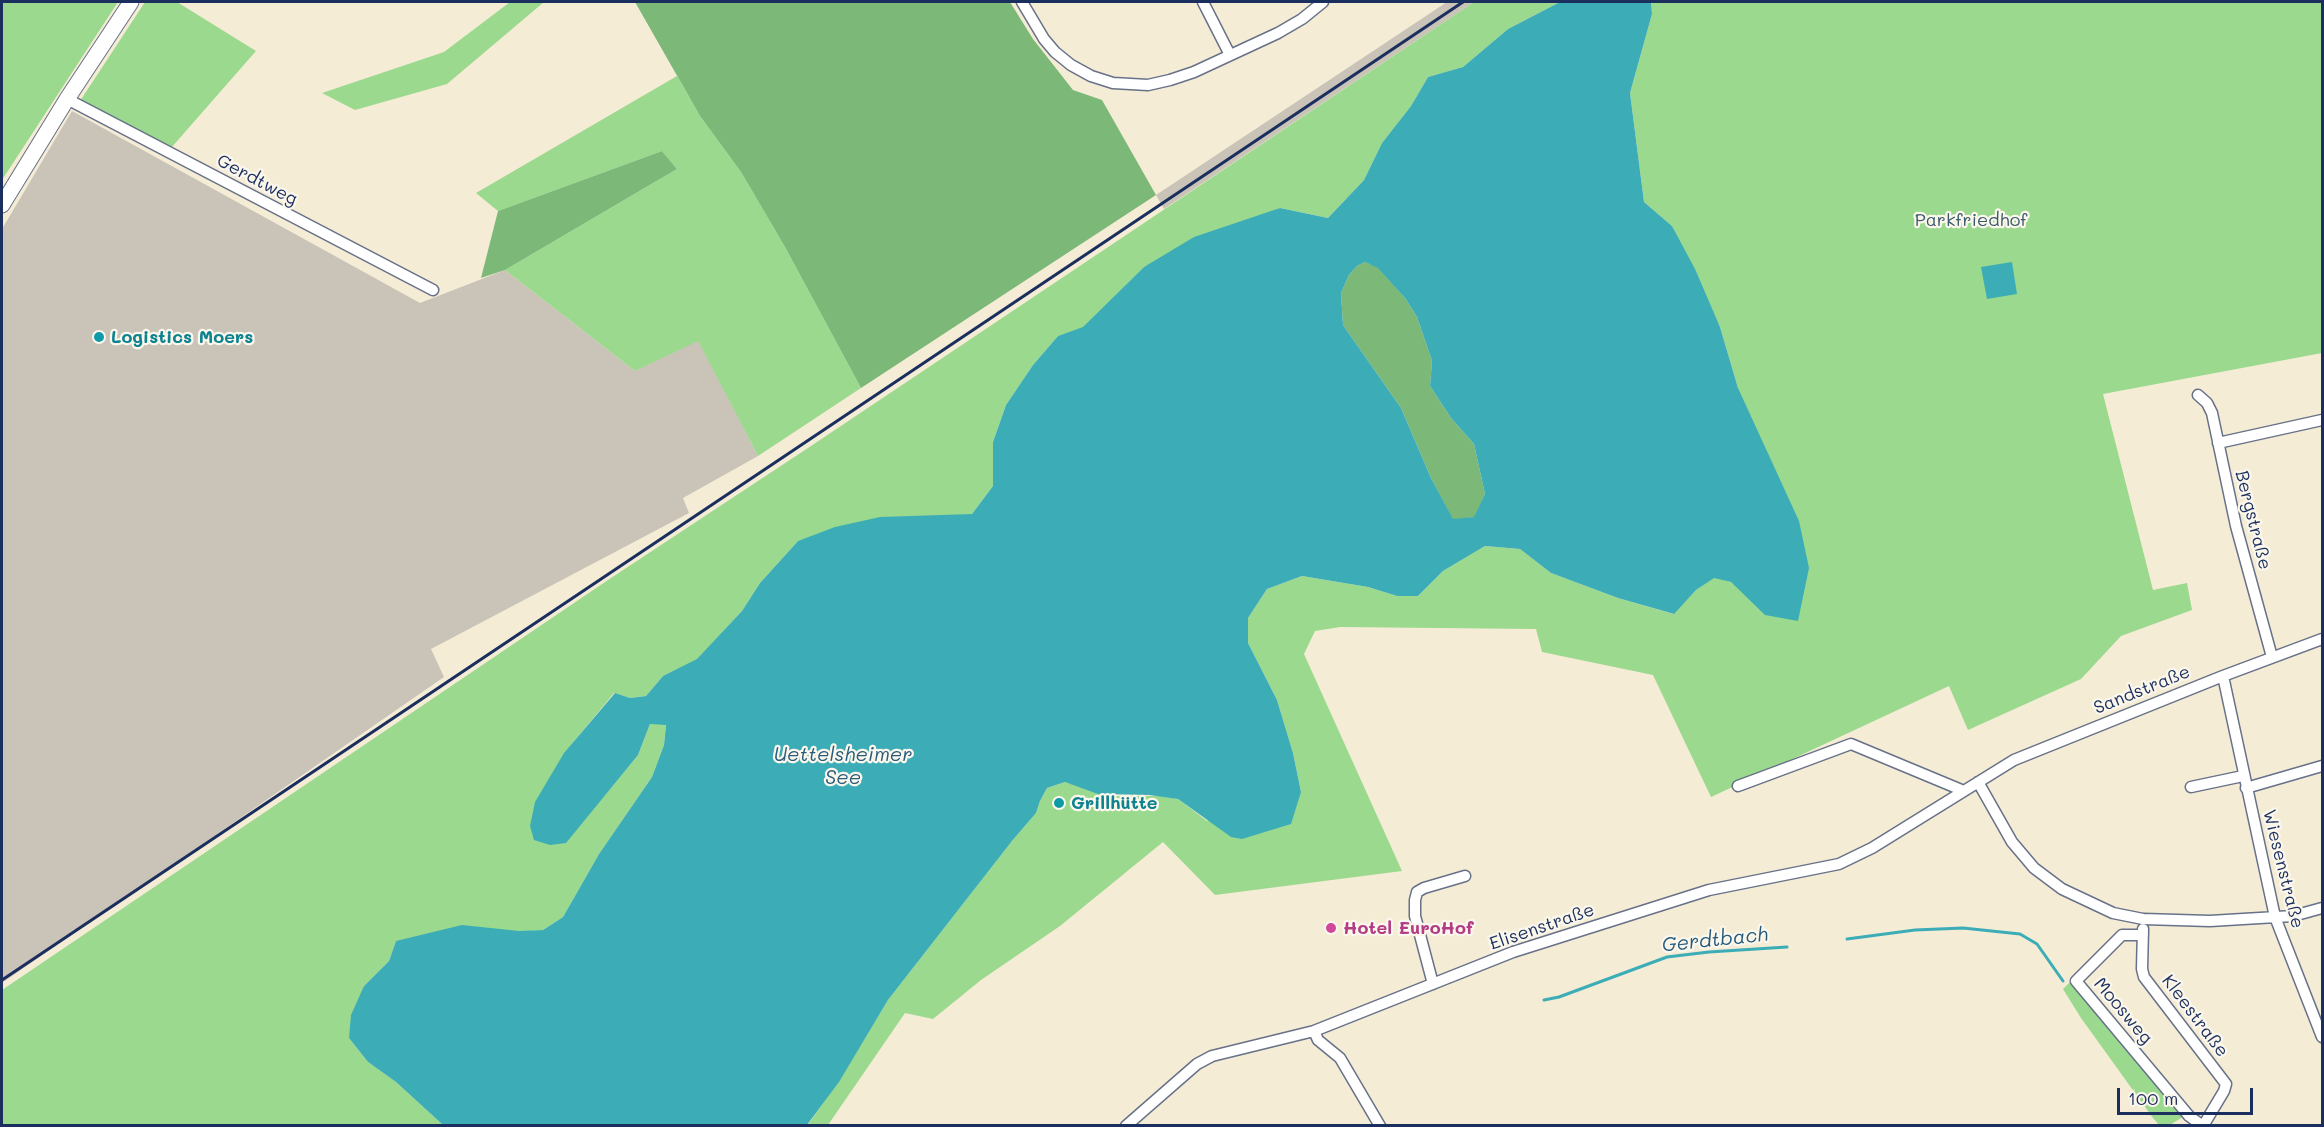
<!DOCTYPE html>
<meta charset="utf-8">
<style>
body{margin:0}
#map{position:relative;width:2324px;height:1127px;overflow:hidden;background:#f5ecd6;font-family:Mali,sans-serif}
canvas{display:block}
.frame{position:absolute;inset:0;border:3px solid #1b2f5e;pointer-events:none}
.scale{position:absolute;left:2117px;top:1088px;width:136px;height:27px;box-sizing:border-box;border:3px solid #1b2f5e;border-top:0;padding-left:8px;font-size:18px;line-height:21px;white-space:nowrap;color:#1b2f5e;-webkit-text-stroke:4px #fbf7ec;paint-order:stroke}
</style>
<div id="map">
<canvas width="2324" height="1127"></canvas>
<div class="frame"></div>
<div class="scale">100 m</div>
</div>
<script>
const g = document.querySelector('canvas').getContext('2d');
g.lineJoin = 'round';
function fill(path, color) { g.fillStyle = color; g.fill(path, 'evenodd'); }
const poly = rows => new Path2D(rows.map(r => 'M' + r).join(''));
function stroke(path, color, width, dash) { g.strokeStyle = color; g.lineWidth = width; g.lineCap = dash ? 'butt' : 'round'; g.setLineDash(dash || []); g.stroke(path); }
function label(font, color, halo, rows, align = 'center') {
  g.font = font + ' Mali,sans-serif'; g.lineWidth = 4.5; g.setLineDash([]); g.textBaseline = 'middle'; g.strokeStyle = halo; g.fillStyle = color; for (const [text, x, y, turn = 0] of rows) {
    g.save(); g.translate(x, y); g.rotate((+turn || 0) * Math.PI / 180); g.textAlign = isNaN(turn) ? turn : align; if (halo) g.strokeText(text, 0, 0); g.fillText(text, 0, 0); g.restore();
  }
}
const industrial = poly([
 [1447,2,1474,2,1164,209,1156,195],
 [72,111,420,303,505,270,635,371,698,340,758,456,683,498,689,513,431,649,444,677,2,983,2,229]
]);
const green = poly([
 [2,2,118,2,2,180],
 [145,2,177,2,256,51,171,148,80,101],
 [510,2,544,2,447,84,355,110,322,93,444,52],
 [1474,2,1560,2,1508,29,1463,67,1428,77,1411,106,1382,143,1364,180,1328,218,1280,208,1144,267,1083,328,1058,336,1033,365,1006,405,993,442,993,486,972,514,798,541,760,583,742,611,697,660,663,676,646,696,630,698,614,693,570,746,603,797,638,755,650,724,666,724,664,745,652,777,599,854,563,917,543,930,396,941,389,961,364,986,349,1038,368,1062,396,1082,443,1125,2,1126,2,990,608,580,811,446],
 [1651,2,2322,2,2322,353,2103,394,2153,590,2187,583,2192,610,2121,636,2081,679,1968,730,1949,686,1711,797,1653,675,1542,652,1536,629,1340,627,1315,631,1304,654,1402,871,1215,895,1163,842,1060,926,981,980,933,1019,905,1013,828,1125,807,1126,839,1081,888,1000,1012,841,1036,813,1040,801,1047,788,1065,782,1113,796,1161,796,1178,799,1207,821,1301,792,1293,753,1277,700,1248,643,1248,618,1267,589,1302,576,1368,587,1397,596,1418,596,1443,571,1485,546,1520,549,1551,573,1618,598,1673,614,1696,590,1714,577,1731,582,1746,594,1738,388,1720,327,1672,226,1644,202,1630,93,1652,14],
 [677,76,700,116,741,172,785,247,861,388,758,456,698,341,635,371,505,270,677,169,662,151,498,211,476,193],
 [2072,980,2184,1115,2181,1118,2170,1125,2159,1125,2153,1118,2081,1018,2063,989]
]);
const forest = poly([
 [635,2,1010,2,1033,39,1073,90,1102,100,1156,195,861,388,785,247,741,172,700,116],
 [662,151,677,169,505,270,481,278,498,211],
 [1365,262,1378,267,1405,298,1417,317,1432,361,1430,386,1451,418,1474,444,1485,494,1475,517,1453,520,1431,478,1401,408,1343,325,1341,293,1349,275,1357,266]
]);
const water = poly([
 [1560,2,1651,2,1652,14,1630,93,1644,202,1672,226,1695,269,1720,327,1738,388,1799,521,1809,568,1798,621,1765,615,1731,582,1714,578,1696,590,1674,614,1618,598,1551,573,1520,549,1485,546,1443,571,1418,596,1397,596,1368,587,1302,576,1267,589,1248,618,1248,643,1277,700,1293,753,1301,792,1291,824,1242,839,1231,837,1178,799,1149,795,1098,794,1065,782,1047,788,1040,801,1036,813,1012,841,888,1000,839,1082,807,1125,443,1125,396,1082,368,1062,349,1038,351,1015,364,986,389,961,396,941,462,925,519,931,543,930,563,917,599,854,652,777,664,745,666,725,650,724,638,755,566,843,550,845,534,840,530,826,535,802,564,753,615,693,630,698,646,696,663,676,697,659,742,611,760,583,798,541,835,527,880,517,972,514,993,486,993,442,1006,405,1033,365,1058,336,1083,327,1144,267,1194,237,1280,208,1328,218,1364,180,1382,143,1411,106,1428,77,1463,67,1508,29],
 [1365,262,1378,268,1405,298,1417,317,1432,361,1430,386,1451,418,1474,444,1485,494,1474,517,1453,519,1431,478,1401,408,1343,325,1341,293,1349,275,1357,266],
 [2012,262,2017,294,1987,299,1981,267]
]);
const stream = poly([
 [1847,939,1915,930,1963,928,2020,934,2037,944,2063,981],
 [1544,1000,1559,997,1667,957,1709,952,1787,947]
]);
const minor = poly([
 [1022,2,1044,39,1055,52,1071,65,1091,76,1113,83,1148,85,1170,80,1194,72,1278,33,1302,19,1323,2],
 [1203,2,1230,55],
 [67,99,433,290],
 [2198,395,2207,403,2212,413,2236,526,2272,657],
 [2218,443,2322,420],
 [2223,676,2275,917,2322,1037],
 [1978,782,2012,842,2034,868,2062,889,2113,913,2143,919,2210,921,2293,916,2322,908],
 [1738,786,1851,744,1964,791],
 [2191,787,2243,776],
 [2246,788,2322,766],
 [2143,929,2142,969,2144,977,2226,1084,2224,1091,2203,1126],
 [2143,935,2122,935,2076,981,2189,1116,2203,1126],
 [1433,984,1415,916,1415,900,1417,892,1424,888,1465,876],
 [1314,1031,1318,1040,1340,1058,1380,1126],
 [1126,1126,1197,1064,1212,1056,1314,1031,1513,952,1709,890,1839,864,1872,848,2014,760,2223,676,2322,639]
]);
const secondary = poly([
 [2,205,67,99,131,2]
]);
const rail = poly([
 [2,980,1463,2]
]);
const markers = [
 [99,337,6,"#0f9aa8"],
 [1059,803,6,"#0f9aa8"],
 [1331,928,6,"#d1479c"]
];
const streetNames = [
 ["Gerdtweg",257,180,28],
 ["Bergstraße",2253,520,76],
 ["Sandstraße",2142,690,-22],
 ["Wiesenstraße",2283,869,76],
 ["Elisenstraße",1542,927,-19],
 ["Moosweg",2123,1011,50],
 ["Kleestraße",2195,1016,53]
];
const parkNames = [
 ["Parkfriedhof",1971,220]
];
const cultureNames = [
 ["Logistics Moers",111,337],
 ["Grillhütte",1071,803]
];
const hotelNames = [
 ["Hotel EuroHof",1343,928]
];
const waterNames = [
 ["Uettelsheimer",843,755],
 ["See",843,778],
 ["Gerdtbach",1715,940,-6]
];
fill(industrial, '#c9c3b8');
fill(green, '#9bd98e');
fill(forest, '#7cb979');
fill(water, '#3cadb7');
stroke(stream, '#3cadb7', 3);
stroke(minor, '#677188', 13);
stroke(secondary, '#677188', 17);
stroke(minor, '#fff', 10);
stroke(secondary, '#fff', 15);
stroke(rail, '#1b2f5e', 3);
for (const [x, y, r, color] of markers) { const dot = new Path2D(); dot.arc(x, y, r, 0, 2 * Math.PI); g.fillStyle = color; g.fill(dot); stroke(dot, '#fbf7ec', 2); }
label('18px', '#1b2f5e', '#fbf7ec', streetNames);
label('18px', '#3b5a6a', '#fbf7ec', parkNames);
label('bold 18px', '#0d838f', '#fbf7ec', cultureNames, 'left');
label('bold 18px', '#b23c85', '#fbf7ec', hotelNames, 'left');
label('italic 20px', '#275b7d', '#fbf7ec', waterNames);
</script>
